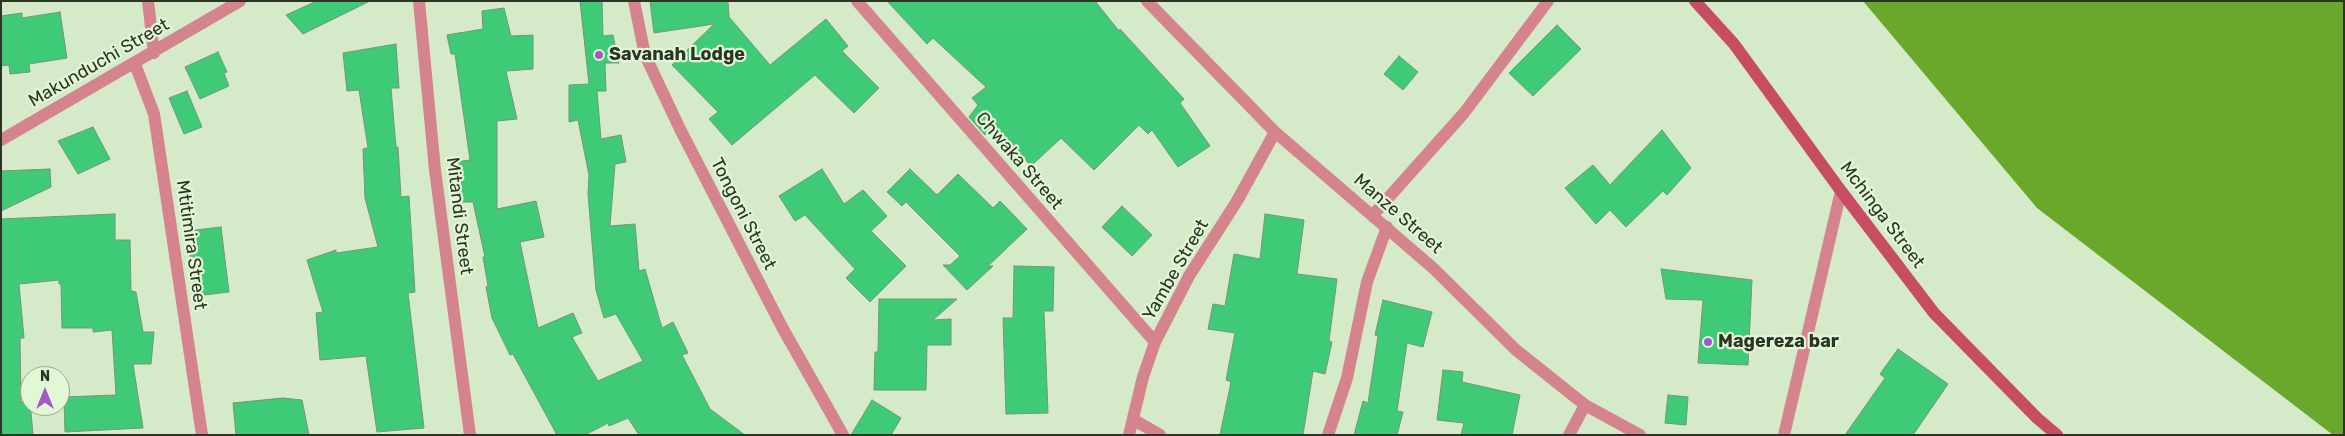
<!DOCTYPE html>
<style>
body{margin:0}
#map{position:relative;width:2345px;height:436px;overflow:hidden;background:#d5eac8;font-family:Rubik,sans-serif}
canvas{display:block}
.frame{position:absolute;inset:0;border:2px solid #2c3427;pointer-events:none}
.north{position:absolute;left:20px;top:366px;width:50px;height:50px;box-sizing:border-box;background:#e2f7d5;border:1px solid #99a98f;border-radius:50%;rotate:0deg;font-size:14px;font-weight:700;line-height:20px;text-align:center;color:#2c3427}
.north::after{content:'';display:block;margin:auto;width:18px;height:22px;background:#a357c9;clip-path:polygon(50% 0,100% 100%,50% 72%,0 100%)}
</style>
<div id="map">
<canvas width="2345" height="436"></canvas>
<div class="frame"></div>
<div class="north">N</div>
</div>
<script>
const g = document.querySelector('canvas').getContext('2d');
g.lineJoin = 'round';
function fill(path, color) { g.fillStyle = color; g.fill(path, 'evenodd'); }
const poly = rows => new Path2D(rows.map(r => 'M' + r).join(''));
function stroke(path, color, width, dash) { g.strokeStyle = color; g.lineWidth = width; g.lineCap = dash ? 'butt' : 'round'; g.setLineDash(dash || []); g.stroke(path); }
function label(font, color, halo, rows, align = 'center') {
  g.font = font + ' Rubik,sans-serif'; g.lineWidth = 4.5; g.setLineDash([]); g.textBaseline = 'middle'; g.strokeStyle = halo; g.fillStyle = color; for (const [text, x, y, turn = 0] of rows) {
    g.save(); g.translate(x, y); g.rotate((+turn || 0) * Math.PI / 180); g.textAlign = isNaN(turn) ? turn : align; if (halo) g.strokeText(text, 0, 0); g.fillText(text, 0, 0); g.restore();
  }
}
const water = poly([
 [1863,1,2344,1,2344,435,2333,435,2037,208]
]);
const building = poly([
 [317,1,370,1,303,34,286,15,317,1],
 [580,1,602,1,603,36,613,35,619,63,605,63,606,91,597,91,601,139,621,135,626,162,615,164,610,226,635,224,639,271,645,269,662,328,673,322,688,353,682,355,710,409,745,435,639,435,628,418,609,426,608,423,585,435,557,435,513,354,510,355,492,318,486,287,488,286,483,257,485,257,473,202,459,202,454,162,470,160,455,54,451,54,447,35,483,29,482,11,504,8,511,36,533,35,533,69,506,71,517,119,497,121,497,209,536,201,544,237,520,242,538,328,573,313,582,333,572,337,598,381,643,361,616,314,604,318,596,290,588,194,589,175,578,120,569,122,569,85,589,84,580,1],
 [650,1,728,1,729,17,770,65,826,19,848,46,842,51,879,88,854,113,815,75,732,145,709,119,718,112,672,65,714,24,654,33,650,1],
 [887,1,1095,1,1119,31,1120,29,1184,99,1180,103,1210,146,1178,167,1152,130,1148,134,1139,125,1094,170,1061,138,1031,166,993,125,985,135,969,117,978,105,972,98,986,87,933,38,927,44,887,1],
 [60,12,67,58,29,64,30,72,10,74,9,65,1,66,1,16,22,13,22,18,60,12],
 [1557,25,1581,49,1533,96,1509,73,1557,25],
 [396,44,399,88,391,88,396,147,398,147,401,197,409,196,415,292,408,293,424,428,377,432,366,356,320,360,316,313,323,312,307,260,336,250,336,253,378,247,365,198,363,149,368,148,359,90,347,91,343,53,396,44],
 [218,52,227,72,224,73,229,86,200,99,185,67,218,52],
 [1399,56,1418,72,1403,90,1384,74,1399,56],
 [187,91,202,127,184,134,169,98,187,91],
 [93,127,110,159,78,174,58,141,93,127],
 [1662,130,1691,168,1667,195,1663,191,1626,227,1610,210,1596,224,1565,188,1593,165,1610,185,1662,130],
 [50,169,51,187,1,211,1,171,50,169],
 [822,169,844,204,863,190,887,216,871,231,906,266,870,302,846,278,855,269,805,215,795,221,779,196,822,169],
 [910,169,937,195,958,174,993,208,1000,201,1027,229,988,266,993,266,967,290,943,265,950,265,960,256,906,202,902,206,887,192,910,169],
 [1122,206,1152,235,1132,256,1102,227,1122,206],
 [115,214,115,240,130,240,131,291,136,292,143,332,154,332,151,364,133,364,143,428,65,432,64,397,116,395,112,330,93,332,93,328,62,328,61,284,59,284,59,280,19,284,24,338,20,338,21,402,30,402,33,434,1,435,1,219,115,214],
 [1265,214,1304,220,1297,274,1337,279,1329,341,1332,342,1325,374,1313,371,1303,435,1220,435,1231,382,1226,380,1235,333,1208,329,1213,304,1225,306,1234,254,1260,259,1265,214],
 [221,227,229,292,195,296,187,231,221,227],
 [1014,266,1054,267,1053,311,1044,311,1048,413,1006,414,1003,318,1013,318,1014,266],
 [1661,269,1752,280,1748,365,1698,363,1703,300,1666,299,1661,269],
 [879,299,957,299,933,320,951,319,951,345,927,345,926,390,874,390,875,352,878,352,879,299],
 [1383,300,1432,312,1423,347,1407,343,1397,411,1403,412,1397,435,1354,435,1363,401,1368,403,1378,336,1375,335,1383,300],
 [1898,349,1948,384,1913,435,1845,435,1885,378,1880,374,1898,349],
 [1443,370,1463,372,1462,382,1520,395,1512,435,1461,435,1464,423,1437,420,1443,370],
 [1668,395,1688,397,1686,425,1665,423,1668,395],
 [283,398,302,400,309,435,236,435,233,403,283,398],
 [872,400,901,418,891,435,851,435,872,400]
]);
const minor = poly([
 [148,1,154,53],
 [419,1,435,170,470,435],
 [634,1,645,55,680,129,782,327,843,435],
 [857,1,1155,342],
 [1147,1,1275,132,1433,268,1516,350,1585,405,1640,435],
 [135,64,154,114,202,435],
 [1,140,240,1],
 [1373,215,1464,113,1548,1],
 [1134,420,1160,435],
 [1129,435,1143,377,1155,342,1189,276,1237,201,1275,132],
 [1328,435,1347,378,1367,282,1387,227],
 [1569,435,1585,405],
 [1784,435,1841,191]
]);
const secondary = poly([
 [1695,1,1734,44,1841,191,1934,313,2037,418,2057,435]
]);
const markers = [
 [599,55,5,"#a357c9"],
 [1708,342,5,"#a357c9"]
];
const poiNames = [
 ["Savanah Lodge",609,55],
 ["Magereza bar",1718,342]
];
const streetNames = [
 ["Makunduchi Street",99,63,-30],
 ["Chwaka Street",1019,161,49],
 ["Tongoni Street",743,214,63],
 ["Manze Street",1398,214,41],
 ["Mchinga Street",1882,215,53],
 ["Mitandi Street",459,216,83],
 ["Mtitimira Street",191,245,82],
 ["Yambe Street",1176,270,-60]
];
fill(water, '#69a82b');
fill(building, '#3fca77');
stroke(building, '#74947c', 1);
stroke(minor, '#d5838c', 12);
stroke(secondary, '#c74e62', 12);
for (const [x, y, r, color] of markers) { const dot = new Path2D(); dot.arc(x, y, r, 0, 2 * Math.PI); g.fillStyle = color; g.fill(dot); stroke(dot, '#e2f7d5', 2); }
label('bold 18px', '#2c3427', '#e2f7d5', poiNames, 'left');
label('18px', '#2c3427', '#e2f7d5', streetNames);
</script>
